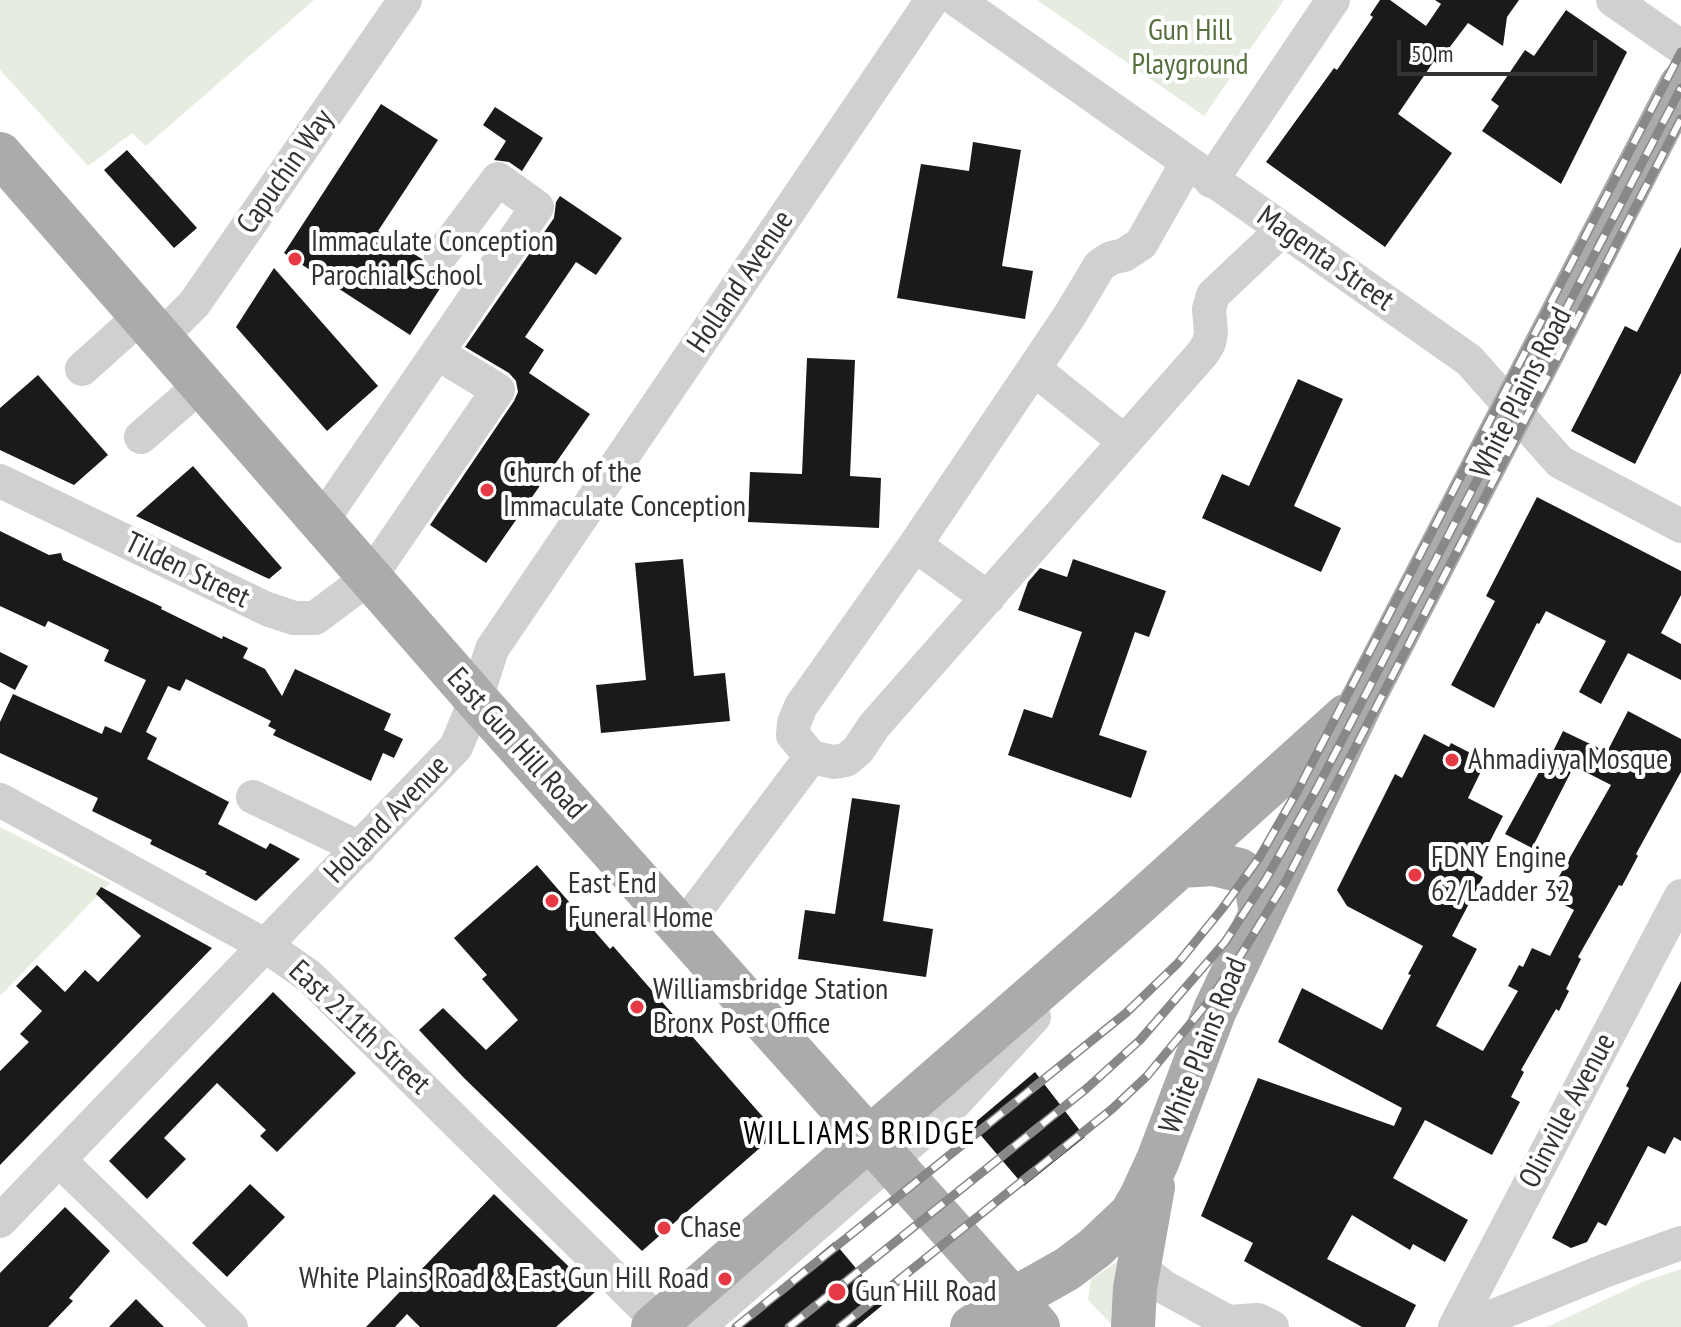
<!DOCTYPE html>
<style>
body{margin:0}
#map{position:relative;width:1681px;height:1327px;overflow:hidden;background:#fff;font-family:"PT Sans Narrow",sans-serif}
canvas{display:block}
.scale{position:absolute;left:1397px;top:40px;width:200px;height:36px;box-sizing:border-box;border:4px solid #333;border-top:0;padding-left:10px;font-size:24px;line-height:28px;white-space:nowrap;color:#333;-webkit-text-stroke:6px #fff;paint-order:stroke}
</style>
<div id="map">
<canvas width="1681" height="1327"></canvas>
<div class="scale">50 m</div>
</div>
<script>
const g = document.querySelector('canvas').getContext('2d');
g.lineJoin = 'round';
function fill(path, color) { g.fillStyle = color; g.fill(path, 'evenodd'); }
const poly = rows => new Path2D(rows.map(r => 'M' + r).join(''));
function stroke(path, color, width, dash) { g.strokeStyle = color; g.lineWidth = width; g.lineCap = dash ? 'butt' : 'round'; g.setLineDash(dash || []); g.stroke(path); }
function label(font, color, halo, rows, align = 'center') {
  g.font = font + ' "PT Sans Narrow",sans-serif'; g.lineWidth = 8; g.setLineDash([]); g.textBaseline = 'middle'; g.strokeStyle = halo; g.fillStyle = color; for (const [text, x, y, turn = 0] of rows) {
    g.save(); g.translate(x, y); g.rotate((+turn || 0) * Math.PI / 180); g.textAlign = isNaN(turn) ? turn : align; if (halo) g.strokeText(text, 0, 0); g.fillText(text, 0, 0); g.restore();
  }
}
const green = poly([
 [0,0,314,0,146,146,132,133,88,166,0,70],
 [1037,0,1284,0,1204,116],
 [0,827,110,883,0,996],
 [1120,1260,1113,1326,1088,1300,1091,1279],
 [1681,1269,1681,1327,1547,1327,1645,1281]
]);
const building = poly([
 [1380,0,1390,0,1426,26,1441,4,1435,0,1519,0,1507,17,1503,46,1468,23,1437,64,1434,61,1398,114,1452,153,1385,247,1266,162,1334,68,1337,70,1373,17,1370,15],
 [1566,10,1627,52,1561,184,1482,131,1499,106,1491,100,1525,50,1534,56],
 [381,104,438,140,378,231,422,259,430,271,448,276,410,335,284,253],
 [495,107,543,138,522,171,509,162,494,160,506,141,483,125],
 [973,142,1021,150,1002,266,1033,271,1025,319,897,298,921,164,969,171],
 [127,150,197,228,174,248,104,170],
 [560,196,622,238,596,275,576,262,525,337,544,350,529,373,590,414,486,563,430,525,514,401,518,392,516,381,509,373,465,347,554,218,556,202],
 [1681,247,1681,373,1635,464,1571,431,1625,326,1637,332],
 [274,268,378,386,327,431,236,327],
 [807,358,855,360,850,476,881,478,879,528,748,522,750,472,802,474],
 [38,375,108,455,74,485,0,450,0,408],
 [1298,379,1343,399,1294,506,1341,528,1321,572,1202,518,1222,474,1249,486],
 [193,466,282,568,269,579,136,516],
 [1537,497,1681,571,1681,595,1661,633,1681,644,1681,680,1628,653,1601,704,1579,692,1606,641,1546,611,1539,624,1537,623,1494,708,1451,685,1495,601,1486,596],
 [0,531,49,555,61,553,63,560,162,607,161,609,222,639,223,636,248,648,243,658,265,669,282,696,295,669,391,714,384,730,403,739,394,758,383,753,371,781,273,735,276,730,268,726,271,721,186,679,180,691,168,686,146,732,157,738,147,759,229,802,218,824,266,849,270,843,300,859,256,901,205,874,207,872,150,844,152,840,92,811,98,798,0,753,0,722,13,694,102,734,105,726,121,733,146,680,104,661,109,650,48,621,45,627,0,606],
 [683,559,694,676,725,673,730,721,601,733,596,685,646,680,635,563],
 [1073,559,1166,591,1149,637,1135,632,1099,735,1147,751,1131,798,1008,755,1024,709,1052,718,1082,632,1018,610,1028,582,1040,568,1067,577],
 [0,652,28,666,15,690,0,682],
 [1628,711,1681,739,1681,772,1636,854,1638,856,1622,886,1619,885,1578,957,1581,959,1566,989,1569,991,1559,1011,1556,1009,1521,1070,1524,1072,1511,1097,1520,1102,1492,1155,1425,1120,1393,1178,1468,1220,1445,1262,1413,1244,1410,1250,1352,1215,1327,1259,1416,1305,1405,1327,1362,1327,1244,1261,1253,1243,1201,1216,1258,1078,1394,1126,1402,1108,1278,1042,1302,988,1382,1030,1411,975,1408,974,1423,946,1347,906,1337,890,1395,774,1402,778,1424,734,1449,747,1451,743,1486,761,1468,798,1503,816,1474,872,1483,877,1452,936,1477,949,1436,1026,1483,1051,1518,991,1508,986,1519,965,1523,967,1532,948,1550,956,1574,910,1548,896,1611,785,1574,766,1532,848,1505,834,1543,765,1546,766,1563,731,1607,752],
 [852,798,900,805,883,921,933,929,926,977,798,959,805,910,835,914],
 [537,865,610,949,613,946,777,1133,642,1251,464,1078,419,1030,443,1008,486,1050,518,1020,482,979,487,975,454,938],
 [101,887,212,948,0,1165,0,1071,29,1042,20,1034,42,1011,16,986,37,965,65,992,85,970,98,982,141,936,96,894],
 [1681,981,1681,1141,1674,1137,1665,1154,1648,1146,1606,1226,1598,1222,1587,1242,1571,1248,1552,1238,1629,1088,1626,1086],
 [273,992,356,1073,277,1152,260,1136,266,1130,217,1083,164,1138,186,1159,147,1199,109,1161],
 [1035,1072,1085,1137,1024,1186,972,1125],
 [250,1184,285,1217,227,1277,192,1243],
 [494,1194,595,1292,556,1327,420,1327,407,1314,395,1327,366,1327],
 [65,1207,110,1251,69,1298,73,1301,48,1327,0,1327,0,1273],
 [834,1242,885,1303,856,1327,731,1327],
 [136,1299,164,1327,109,1327]
]);
const minor = poly([
 [957,0,1469,360,1560,462,1681,526],
 [1613,0,1681,47],
 [1187,163,1141,244,1124,255,1111,258,1100,265,1070,315,915,545,801,706,794,723,793,735,811,757,834,762,846,760,858,750,874,726,1202,354,1209,343,1211,333,1209,309,1213,295,1283,229],
 [1211,181,1333,0],
 [160,338,194,304,405,0],
 [437,353,537,207,498,179,441,255],
 [82,369,141,316],
 [1034,369,1124,441],
 [141,437,201,385],
 [0,481,267,609,294,618,315,618,370,577,498,390,437,353,321,522],
 [915,545,988,598],
 [253,797,360,848],
 [0,800,266,946,309,976,664,1327],
 [682,929,811,757],
 [59,1160,231,1327],
 [0,1221,456,747,476,699,492,649,932,0],
 [1138,1267,1164,1287,1228,1322,1258,1320,1272,1327],
 [659,1322,712,1315,947,1111,1034,1017],
 [1455,1327,1681,896],
 [1467,1327,1604,1271,1681,1243]
]);
const major = poly([
 [0,154,476,699,1038,1327],
 [1180,866,1214,864,1239,870,1247,875,1257,890,1261,914],
 [653,1327,1131,910,1346,716],
 [972,1327,1012,1300,1067,1269,1095,1248,1131,1214,1141,1197,1158,1160,1215,1010,1362,701,1681,85],
 [1133,1327,1135,1288,1153,1187]
]);
const rail = poly([
 [736,1327,1126,1013,1178,963,1222,909,1259,858,1298,790,1681,52],
 [789,1327,1086,1089,1140,1040,1225,942,1266,879,1317,788,1681,88],
 [840,1327,1112,1109,1147,1076,1209,1001,1242,953,1286,881,1681,119]
]);
const markers = [
 [295,259,8,"#e63946"],
 [487,490,8,"#e63946"],
 [1452,760,8,"#e63946"],
 [1415,875,8,"#e63946"],
 [552,901,8,"#e63946"],
 [637,1007,8,"#e63946"],
 [664,1228,8,"#e63946"],
 [725,1279,8,"#e63946"],
 [837,1292,10,"#e63946"]
];
const parkNames = [
 ["Gun Hill",1190,31],
 ["Playground",1190,65]
];
const streetNames = [
 ["Capuchin Way",286,172,-55],
 ["Magenta Street",1325,259,35],
 ["Holland Avenue",741,282,-56],
 ["White Plains Road",1522,393,-63],
 ["Tilden Street",187,571,26],
 ["East Gun Hill Road",516,744,48],
 ["Holland Avenue",387,820,-46],
 ["East 211th Street",359,1028,43],
 ["White Plains Road",1204,1046,-68],
 ["Olinville Avenue",1568,1111,-62]
];
const poiNames = [
 ["Immaculate Conception",311,242],
 ["Parochial School",311,276],
 ["Church of the",503,473],
 ["Immaculate Conception",503,507],
 ["Ahmadiyya Mosque",1468,760],
 ["FDNY Engine",1431,858],
 ["62/Ladder 32",1431,892],
 ["East End",568,884],
 ["Funeral Home",568,918],
 ["Williamsbridge Station",653,990],
 ["Bronx Post Office",653,1024],
 ["Chase",680,1228],
 ["White Plains Road & East Gun Hill Road",709,1279,"right"],
 ["Gun Hill Road",855,1292]
];
const neighbourhoodNames = [
 ["WILLIAMS BRIDGE",860,1135]
];
fill(green, '#e6ecdf');
fill(building, '#1a1a1a');
stroke(minor, '#d0d0d0', 34);
stroke(major, '#ababab', 44);
stroke(rail, '#888', 9);
stroke(rail, '#fff', 6, [18]);
for (const [x, y, r, color] of markers) { const dot = new Path2D(); dot.arc(x, y, r, 0, 2 * Math.PI); g.fillStyle = color; g.fill(dot); stroke(dot, '#fff', 3); }
label('30px', '#56703f', '#fff', parkNames);
label('30px', '#333', '#fff', streetNames);
label('30px', '#333', '#fff', poiNames, 'left');
g.letterSpacing = '2px';
label('32px', '#000', '#fff', neighbourhoodNames);
g.letterSpacing = '0px';
</script>
